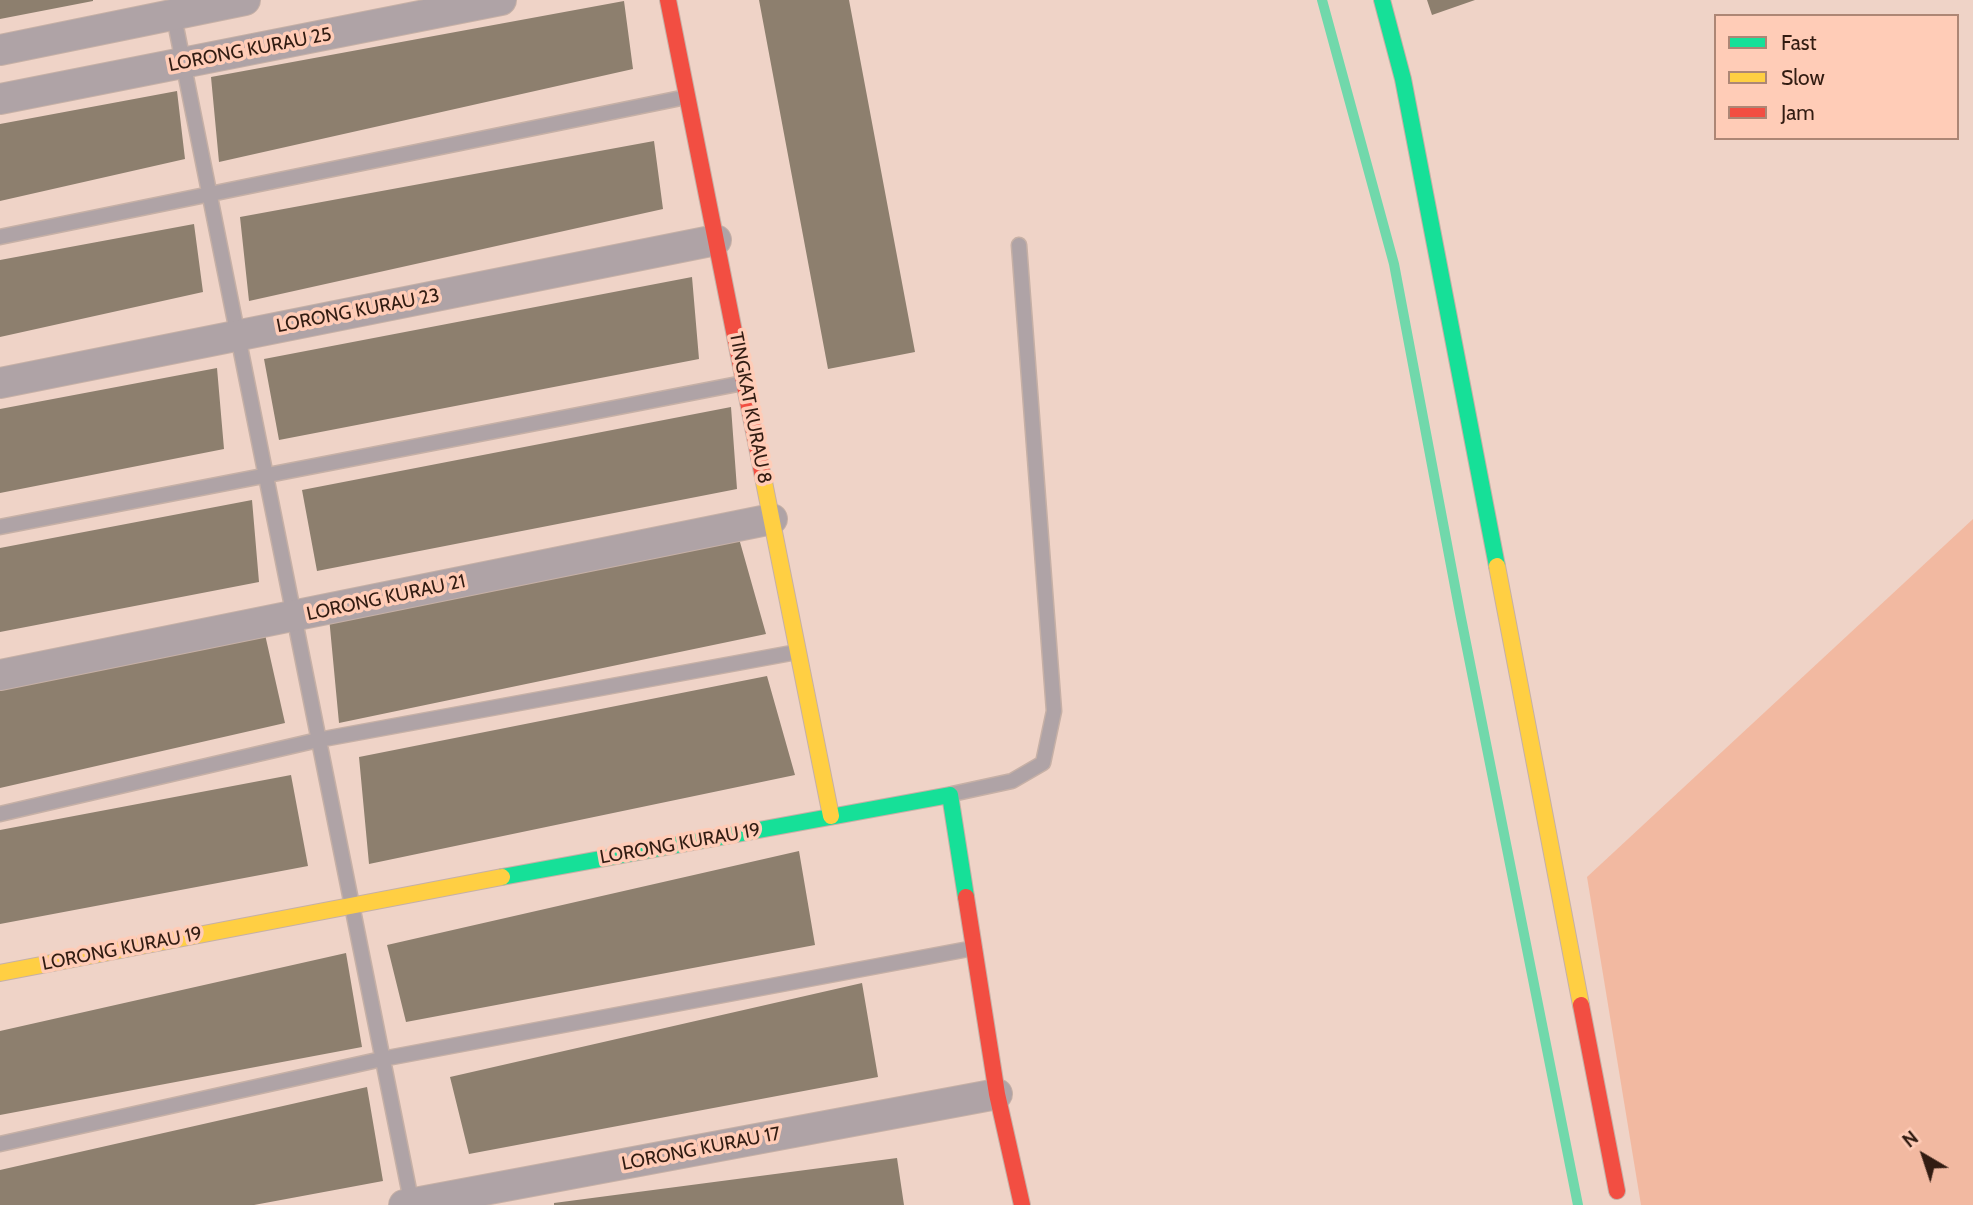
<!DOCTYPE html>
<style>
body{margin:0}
#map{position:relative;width:1973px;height:1205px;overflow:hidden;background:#efd3c7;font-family:Cabin,sans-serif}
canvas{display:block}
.legend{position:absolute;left:1714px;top:14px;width:245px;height:126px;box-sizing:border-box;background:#ffccb7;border:2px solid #ad8675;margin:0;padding:9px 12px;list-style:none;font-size:21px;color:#321c12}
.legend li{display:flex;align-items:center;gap:14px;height:35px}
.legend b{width:35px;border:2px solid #ad8675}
.north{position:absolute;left:1889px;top:1121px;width:70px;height:70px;-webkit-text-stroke:5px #ffccb7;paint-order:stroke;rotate:321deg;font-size:19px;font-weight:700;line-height:28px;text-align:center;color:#321c12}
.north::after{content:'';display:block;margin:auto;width:24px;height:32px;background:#321c12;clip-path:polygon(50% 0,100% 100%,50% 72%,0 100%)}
</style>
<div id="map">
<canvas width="1973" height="1205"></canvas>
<ul class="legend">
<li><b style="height:9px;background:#16e098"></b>Fast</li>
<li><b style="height:9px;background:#ffcf43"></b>Slow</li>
<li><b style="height:9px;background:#f24e42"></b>Jam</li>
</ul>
<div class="north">N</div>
</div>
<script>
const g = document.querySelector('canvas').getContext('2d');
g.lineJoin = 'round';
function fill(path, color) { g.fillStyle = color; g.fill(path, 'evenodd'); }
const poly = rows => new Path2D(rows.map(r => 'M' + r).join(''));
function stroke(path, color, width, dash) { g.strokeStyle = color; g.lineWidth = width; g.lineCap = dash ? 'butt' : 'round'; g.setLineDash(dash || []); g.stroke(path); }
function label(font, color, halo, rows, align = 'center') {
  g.font = font + ' Cabin,sans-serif'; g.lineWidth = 7; g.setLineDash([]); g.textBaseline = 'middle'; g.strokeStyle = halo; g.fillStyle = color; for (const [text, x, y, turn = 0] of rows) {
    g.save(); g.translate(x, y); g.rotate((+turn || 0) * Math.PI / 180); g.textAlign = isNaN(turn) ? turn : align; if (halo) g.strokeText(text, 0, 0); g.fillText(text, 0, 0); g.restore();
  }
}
const green = poly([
 [1973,519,1973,1205,1641,1205,1587,877]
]);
const stream = poly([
 [1322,0,1394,264,1460,613,1578,1205]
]);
const building = poly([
 [0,0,93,0,93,1,0,19],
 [759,0,849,0,915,352,828,369],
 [1427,0,1475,0,1432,15],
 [624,1,633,69,219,162,211,77],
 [177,91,185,159,0,201,0,124],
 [654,141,663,209,249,301,240,217],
 [194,224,203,292,0,337,0,260],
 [692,277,699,359,279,440,264,359],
 [217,368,224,449,0,493,0,409],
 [731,407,737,489,317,571,302,490],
 [252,500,259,582,0,632,0,548],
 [738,535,766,634,339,723,329,617],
 [264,630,285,723,0,788,0,690],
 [767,676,795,775,369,864,359,757],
 [291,775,308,866,0,924,0,830],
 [799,851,815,945,406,1022,387,945],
 [346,953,362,1047,0,1115,0,1031],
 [862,983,878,1077,469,1154,450,1077],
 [367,1087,383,1181,254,1205,0,1205,0,1170],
 [897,1158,904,1205,554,1205,554,1203]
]);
const lane = poly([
 [173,12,412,1205],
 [0,237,686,97],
 [0,527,743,383],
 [952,794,1012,781,1043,763,1054,711,1019,245],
 [0,814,318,740,797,652],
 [0,1144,382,1059,974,948]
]);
const street = poly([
 [0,50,245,0],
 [0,99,501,0],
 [0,383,716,240],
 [0,675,772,519],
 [404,1205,997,1094]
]);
const fast = poly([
 [1382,0,1403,79,1497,566],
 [502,877,950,795,966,897]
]);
const slow = poly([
 [763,477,831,816],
 [1497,566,1581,1005],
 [0,973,502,877]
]);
const jam = poly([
 [668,0,763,477],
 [966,897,997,1094,1022,1205],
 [1581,1005,1617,1191]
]);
const streetNames = [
 ["LORONG KURAU 25",250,50,-11],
 ["LORONG KURAU 23",358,311,-11],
 ["TINGKAT KURAU 8",750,408,79],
 ["LORONG KURAU 21",386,598,-12],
 ["LORONG KURAU 19",680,844,-10],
 ["LORONG KURAU 19",122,949,-11],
 ["LORONG KURAU 17",701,1149,-11]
];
fill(green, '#f2b9a1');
stroke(stream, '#71d8ab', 10);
fill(building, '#8d7f6e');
stroke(lane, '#c6b0a6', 17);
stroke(street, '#c6b0a6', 32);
stroke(fast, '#c6b0a6', 18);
stroke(slow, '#c6b0a6', 18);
stroke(jam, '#c6b0a6', 18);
stroke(lane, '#afa3a6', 14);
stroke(street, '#afa3a6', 30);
stroke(fast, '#16e098', 16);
stroke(slow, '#ffcf43', 16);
stroke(jam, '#f24e42', 16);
label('19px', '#321c12', '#ffccb7', streetNames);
</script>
